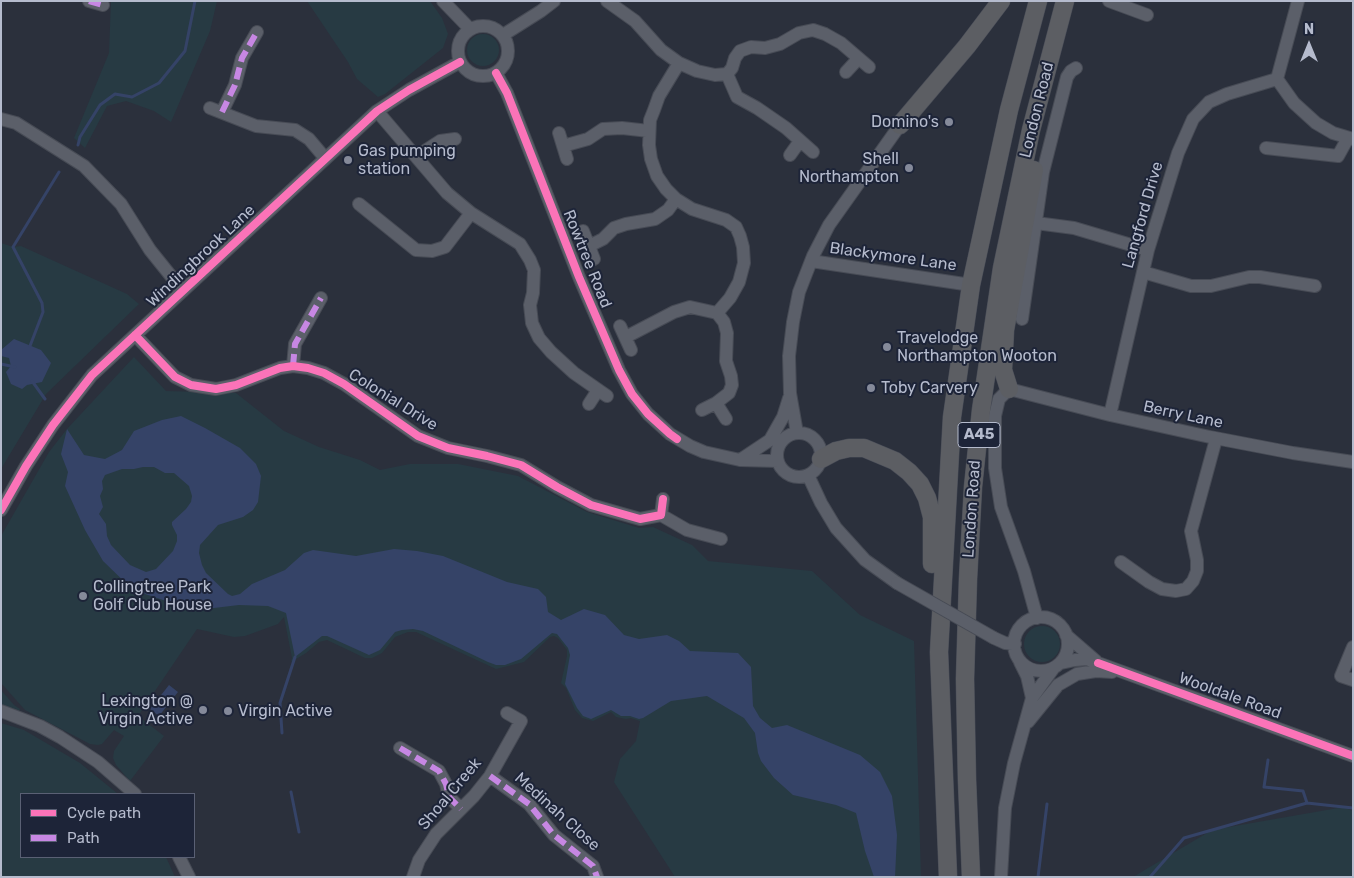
<!DOCTYPE html>
<style>
body{margin:0}
#map{position:relative;width:1354px;height:878px;overflow:hidden;background:#2b303c;font-family:Rubik,sans-serif}
canvas{display:block}
.frame{position:absolute;inset:0;border:2px solid #b5bbcd;pointer-events:none}
.legend{position:absolute;left:20px;top:793px;width:175px;height:65px;box-sizing:border-box;background:#1d2438;border:1px solid #5a6074;margin:0;padding:6px 9px;list-style:none;font-size:15px;color:#b5bbcd}
.legend li{display:flex;align-items:center;gap:10px;height:25px}
.legend b{width:25px;border:1px solid #5a6074}
.north{position:absolute;left:1284px;top:20px;width:50px;height:50px;-webkit-text-stroke:4px #1d2438;paint-order:stroke;rotate:0deg;font-size:14px;font-weight:700;line-height:20px;text-align:center;color:#b5bbcd}
.north::after{content:'';display:block;margin:auto;width:18px;height:22px;background:#b5bbcd;clip-path:polygon(50% 0,100% 100%,50% 72%,0 100%)}
</style>
<div id="map">
<canvas width="1354" height="878"></canvas>
<div class="frame"></div>
<ul class="legend">
<li><b style="height:6px;background:#fb73b8"></b>Cycle path</li>
<li><b style="height:6px;background:#c787e3"></b>Path</li>
</ul>
<div class="north">N</div>
</div>
<script>
const g = document.querySelector('canvas').getContext('2d');
g.lineJoin = 'round';
function fill(path, color) { g.fillStyle = color; g.fill(path, 'evenodd'); }
const poly = rows => new Path2D(rows.map(r => 'M' + r).join(''));
function stroke(path, color, width, dash) { g.strokeStyle = color; g.lineWidth = width; g.lineCap = dash ? 'butt' : 'round'; g.setLineDash(dash || []); g.stroke(path); }
function label(font, color, halo, rows, align = 'center') {
  g.font = font + ' Rubik,sans-serif'; g.lineWidth = 4; g.setLineDash([]); g.textBaseline = 'middle'; g.strokeStyle = halo; g.fillStyle = color; for (const [text, x, y, turn = 0] of rows) {
    g.save(); g.translate(x, y); g.rotate((+turn || 0) * Math.PI / 180); g.textAlign = isNaN(turn) ? turn : align; if (halo) g.strokeText(text, 0, 0); g.fillText(text, 0, 0); g.restore();
  }
}
const green = poly([
 [111,1,217,1,210,31,171,122,154,111,126,101,107,106,85,148,74,138,109,53],
 [307,1,430,1,442,18,448,34,443,48,385,94,378,97,357,79,348,62],
 '467 50a16 16 0 1 1 32 0a16 16 0 1 1-32 0Z',
 [1,243,13,247,21,246,127,294,139,304,46,394,1,469],
 [134,357,166,391,236,393,284,431,319,447,360,460,380,470,410,464,458,464,518,476,587,512,639,528,653,527,692,545,708,561,812,571,860,615,914,641,921,877,675,877,614,782,620,759,636,741,640,721,631,718,626,719,616,717,611,712,593,721,582,718,575,710,566,688,561,683,567,656,567,650,558,638,554,636,550,637,524,662,496,669,416,632,408,632,395,637,382,653,372,658,365,658,327,640,319,642,306,653,291,662,292,658,284,617,278,624,245,636,234,637,197,629,138,716,164,736,130,781,116,765,113,758,114,751,124,736,114,730,102,744,98,745,90,744,25,710,1,683,1,536,49,452,67,429],
 '1024 644a18 18 0 1 1 36 0a18 18 0 1 1-36 0Z',
 [1,690,14,705,20,709,18,712,1,706],
 [1,723,24,730,80,763,118,794,21,794,21,857,166,857,175,877,1,877],
 [1344,807,1353,811,1353,877,1133,877,1212,830]
]);
const water = poly([
 [14,339,41,350,51,363,42,382,27,385,22,389,11,384,6,372,11,366,9,358,1,356,1,350],
 [181,416,205,428,240,448,256,464,261,476,258,502,253,510,243,517,218,525,200,545,199,553,202,565,206,573,228,594,232,596,240,594,252,584,285,570,304,553,313,550,356,556,394,549,417,551,443,556,507,582,538,589,546,597,548,612,561,620,584,609,605,615,624,635,639,639,667,635,679,641,690,651,738,653,751,667,753,706,760,718,772,728,787,725,860,755,880,772,892,796,897,835,895,877,874,877,865,851,856,813,836,805,793,795,774,778,761,761,758,753,755,733,744,718,707,696,671,701,643,718,639,719,630,716,621,716,611,710,591,719,583,716,577,708,565,684,570,655,568,648,557,634,552,633,521,659,505,665,496,665,488,662,423,631,413,629,402,630,395,632,380,650,369,655,327,636,322,636,295,657,286,613,268,606,239,605,214,608,178,605,133,590,103,561,85,530,65,486,68,472,61,454,67,429,84,455,105,459,122,450,134,431,162,420],
 [143,467,154,467,165,473,174,473,189,486,192,496,191,502,186,509,172,522,172,525,177,535,177,541,173,551,156,569,146,572,130,565,111,545,107,536,106,524,99,514,103,507,100,496,103,489,102,481,105,475,122,469,134,469],
 [169,685,178,692,159,716,150,709]
]);
const stream = poly([
 [78,145,80,137,100,105,115,94,132,97,159,83,185,51,195,1],
 [30,346,43,312,42,303,13,247,59,172],
 [1,364,15,367],
 [32,381,45,399],
 [282,733,280,703,295,657],
 [1268,760,1264,787,1303,791,1307,803],
 [291,792,299,832],
 [1038,877,1047,804],
 [1150,877,1184,838,1307,803,1353,808]
]);
const minor = poly([
 [89,1,103,5],
 [443,1,470,29],
 [607,1,635,21,661,50,679,63,697,71,715,75,727,74,732,68,735,58,740,51,751,47,765,48,780,44,799,33,813,30,825,34,841,43,869,67],
 [1109,1,1147,15],
 [1298,1,1277,79,1294,103,1316,123,1333,133,1353,139],
 '458 51a25 25 0 1 1 50 0a25 25 0 1 1-50 0Z',
 [503,35,541,11,554,1],
 [679,63,659,96,654,110,650,120,649,145,651,159,657,176,666,189,676,199,692,209,726,220,736,227,740,236,743,247,744,263,739,282,730,298,717,313],
 [846,72,858,59],
 [496,73,507,93,579,277,619,370,632,394,648,414,670,434,690,446,704,452,740,460,778,461],
 [727,74,737,97,757,108,786,128,813,152],
 [210,108,256,126,295,130,309,139,325,158],
 [377,111,447,193,471,213,520,244,530,260,534,270,533,293,530,305,532,323,539,338,551,352,574,373,607,396],
 [222,112,235,85,242,58,257,32],
 [1,119,16,123,84,166,121,204,150,250,183,291],
 [559,133,567,159],
 [563,146,588,139,603,129,622,128,649,131],
 [1266,148,1338,156,1348,138],
 [790,155,800,141],
 [417,156,440,141,455,139],
 [359,204,416,250,432,251,445,247,471,213],
 [1036,223,1074,228,1148,250],
 [583,231,594,259],
 [589,246,603,239,614,228,626,224,655,219,668,210,676,199],
 [811,261,971,285],
 [1143,272,1191,286,1211,286,1249,277,1260,277,1315,286],
 [1022,319,1043,172,1067,77,1071,71,1076,68],
 [620,326,631,350],
 [135,335,175,377,191,385,216,389,236,385,280,368,293,366,308,368,324,373,344,384,418,436,448,448,487,456,521,465,557,487,591,505,640,519,661,515,663,499],
 [626,337,674,312,690,307,717,313,724,322,727,333,726,361,731,376,732,385,729,393,716,403,702,410],
 [293,366,295,344,321,298],
 [716,403,726,419],
 [589,404,598,390],
 [1110,415,1148,250,1178,153,1193,119,1209,102,1227,94,1277,79],
 '777 455a22 22 0 1 1 44 0a22 22 0 1 1-44 0Z',
 [797,433,790,393,789,356,793,322,799,292,813,256,829,225,900,125],
 [740,460,770,440,783,417,789,398],
 [808,475,821,503,836,528,865,560,897,583],
 [1,510,26,466,53,425,92,375,377,111,409,90,460,62],
 [661,515,687,530,721,539],
 [1121,562,1149,582,1162,589,1176,591,1186,589,1193,581,1197,571,1197,560,1191,531,1216,439],
 '1014 644a27 27 0 1 1 54 0a27 27 0 1 1-54 0Z',
 [1037,618,1024,571,1001,507,995,468,995,416,999,399,1009,389,1110,415,1210,437,1293,453,1353,462],
 [1066,635,1096,661],
 [994,638,1005,643,1015,644],
 [1353,647,1341,676,1353,680],
 [1020,662,1027,676,1032,698],
 [1061,663,1075,660,1087,659,1098,663,1353,756],
 [1,711,40,726,60,737,98,762,135,794],
 [1028,722,1058,685,1077,674,1096,671,1112,672],
 [400,748,439,771,446,784,449,797,461,809],
 [490,776,529,804,554,835,593,866,597,877],
 [179,857,189,877],
 [413,877,419,860,436,834,474,796,490,776,521,721,507,713],
 [1001,877,1005,808,1014,763,1032,698,1053,669]
]);
const highway = poly([
 [900,125,967,46,1001,1],
 [1009,389,1003,370,1005,330,1034,170],
 [821,459,836,451,849,448,864,448,895,461,909,472,920,484,927,498,932,517,932,564],
 [948,877,939,652,952,417,971,285,1009,110,1038,1],
 [971,877,967,780,965,679,968,579,973,487,981,410,1002,268,1031,130,1065,1]
]);
const minorBridge = poly([
 [897,583,994,638]
]);
const quiet = poly([
 [89,1,103,5],
 [222,112,235,85,242,58,257,32],
 [293,366,295,344,321,298],
 [400,748,439,771,446,784,449,797,461,809],
 [490,776,529,804,554,835,593,866,597,877]
]);
const cycleway = poly([
 [496,73,507,93,579,277,619,370,632,394,648,414,670,434,677,439],
 [135,335,175,377,191,385,216,389,236,385,280,368,293,366,308,368,324,373,344,384,418,436,448,448,487,456,521,465,557,487,591,505,640,519,661,515,663,499],
 [1,510,26,466,53,425,92,375,377,111,409,90,460,62],
 [1098,663,1353,756]
]);
const markers = [
 [949,122,5,"#858a9a"],
 [348,160,5,"#858a9a"],
 [909,168,5,"#858a9a"],
 [887,347,5,"#858a9a"],
 [871,388,5,"#858a9a"],
 [83,596,5,"#858a9a"],
 [203,710,5,"#858a9a"],
 [228,711,5,"#858a9a"]
];
const shields = [
 [979,435,42]
];
const shieldNames = [
 ["A45",979,435]
];
const streetNames = [
 ["London Road",1037,110,-76],
 ["Langford Drive",1143,215,-74],
 ["Windingbrook Lane",201,256,-43],
 ["Blackymore Lane",893,257,8],
 ["Rowtree Road",587,259,68],
 ["Colonial Drive",393,400,32],
 ["Berry Lane",1183,415,12],
 ["London Road",972,509,-86],
 ["Wooldale Road",1230,696,20],
 ["Shoal Creek",450,794,-50],
 ["Medinah Close",557,812,42]
];
const poiNames = [
 ["Domino's",939,122,"right"],
 ["Gas pumping",358,151],
 ["station",358,169],
 ["Shell",899,159,"right"],
 ["Northampton",899,177,"right"],
 ["Travelodge",897,338],
 ["Northampton Wooton",897,356],
 ["Toby Carvery",881,388],
 ["Collingtree Park",93,587],
 ["Golf Club House",93,605],
 ["Lexington @",193,701,"right"],
 ["Virgin Active",193,719,"right"],
 ["Virgin Active",238,711]
];
fill(green, '#273a43');
fill(water, '#354367');
stroke(stream, '#354367', 3);
stroke(minor, '#474b55', 14);
stroke(highway, '#484c57', 19);
stroke(minor, '#5b5f69', 12);
stroke(highway, '#5c5e63', 18);
stroke(minorBridge, '#474b55', 14, []);
stroke(minorBridge, '#5b5f69', 12);
stroke(quiet, '#c787e3', 6, [12, 6]);
stroke(cycleway, '#fb73b8', 8);
for (const [x, y, r, color] of markers) { const dot = new Path2D(); dot.arc(x, y, r, 0, 2 * Math.PI); g.fillStyle = color; g.fill(dot); stroke(dot, '#1d2438', 2); }
for (const [x, y, w] of shields) { const box = new Path2D(); box.roundRect(x - w / 2, y - 12.5, w, 25, 4); g.fillStyle = '#1d2438'; g.fill(box); stroke(box, '#b5bbcd', 1); }
label('bold 15px', '#b5bbcd', null, shieldNames);
label('16px', '#b5bbcd', '#1d2438', streetNames);
label('16px', '#b5bbcd', '#1d2438', poiNames, 'left');
</script>
